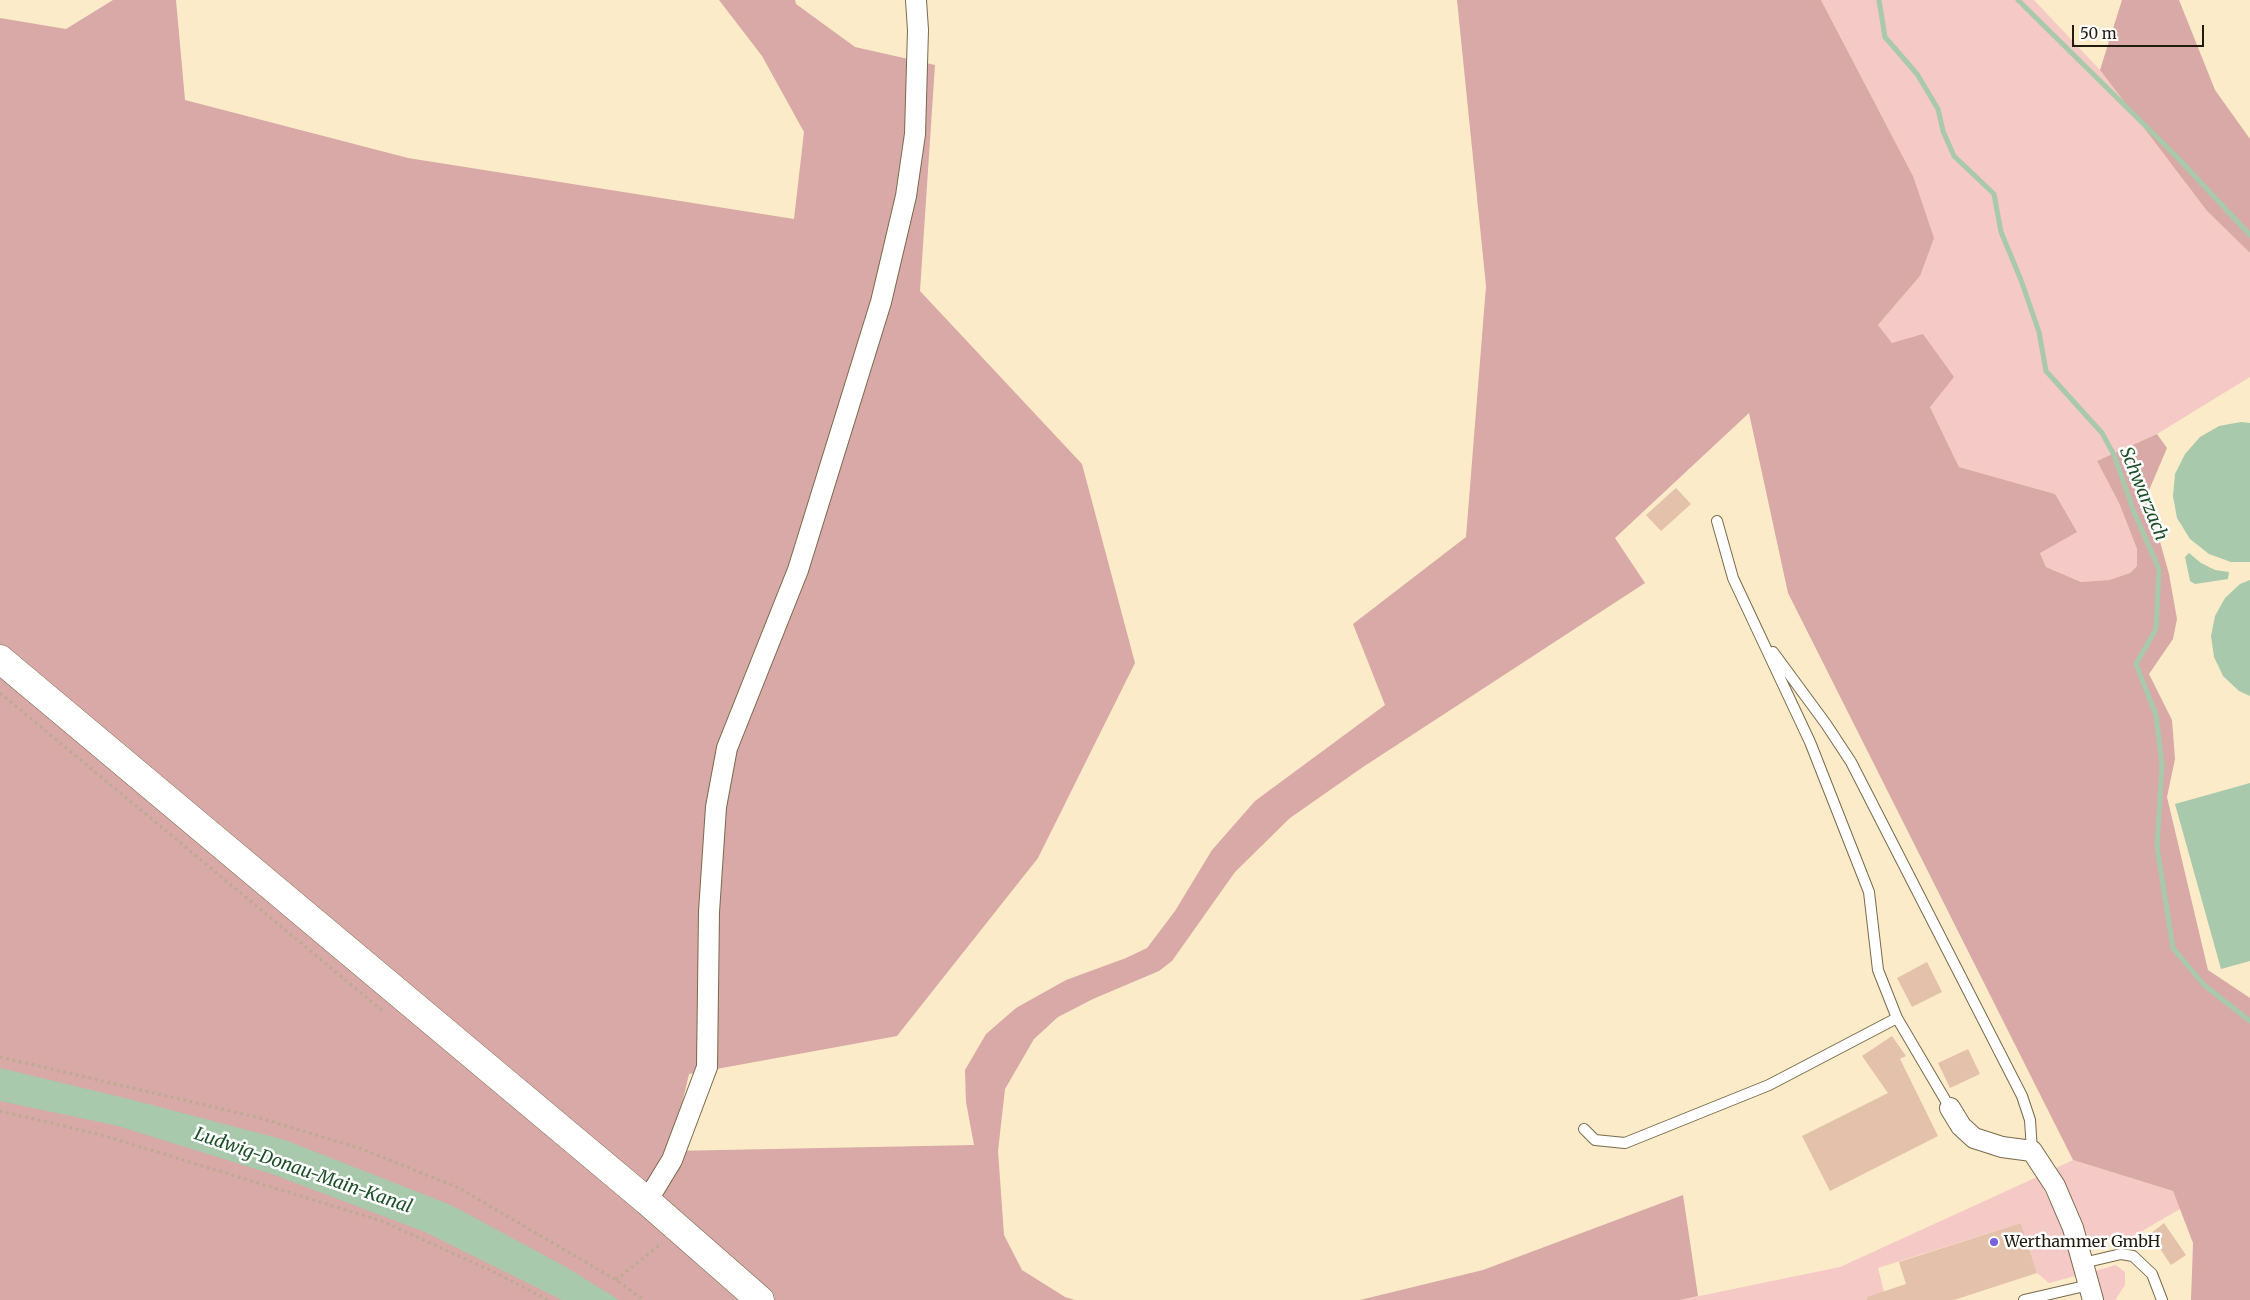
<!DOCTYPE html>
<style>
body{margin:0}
#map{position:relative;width:2250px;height:1300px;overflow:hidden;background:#fbebc8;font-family:Merriweather,serif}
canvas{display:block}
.scale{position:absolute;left:2072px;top:25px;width:132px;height:22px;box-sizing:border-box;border:2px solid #211c0f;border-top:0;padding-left:6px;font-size:15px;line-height:18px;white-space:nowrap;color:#211c0f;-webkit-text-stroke:4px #fff;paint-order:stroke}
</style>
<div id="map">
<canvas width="2250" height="1300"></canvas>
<div class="scale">50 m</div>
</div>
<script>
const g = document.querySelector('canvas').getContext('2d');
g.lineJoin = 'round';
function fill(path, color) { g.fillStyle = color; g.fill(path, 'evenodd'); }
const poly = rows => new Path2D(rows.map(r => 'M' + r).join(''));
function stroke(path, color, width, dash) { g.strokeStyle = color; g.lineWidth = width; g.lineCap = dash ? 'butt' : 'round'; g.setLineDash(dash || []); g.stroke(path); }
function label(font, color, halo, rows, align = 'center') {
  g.font = font + ' Merriweather,serif'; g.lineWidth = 5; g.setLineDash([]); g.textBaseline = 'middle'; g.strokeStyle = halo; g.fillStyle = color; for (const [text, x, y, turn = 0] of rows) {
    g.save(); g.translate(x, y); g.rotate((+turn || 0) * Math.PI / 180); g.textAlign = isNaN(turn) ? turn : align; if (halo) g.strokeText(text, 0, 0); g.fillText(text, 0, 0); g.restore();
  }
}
const green = poly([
 [1821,0,2034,0,2100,70,2207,211,2250,253,2250,377,2157,434,2097,461,2119,503,2137,549,2137,566,2130,573,2109,580,2081,582,2046,567,2040,553,2055,494,1959,467,1930,407,1892,344,1878,325,1920,276,1913,176],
 [2073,1160,2173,1191,2180,1209,2130,1238,2117,1237,2089,1244,2056,1168],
 [2037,1177,2054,1209,2067,1242,2075,1276,2049,1283,2037,1273,2021,1223,1878,1268,1886,1300,1680,1300,1840,1267],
 [2116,1265,2125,1272,2125,1285,2115,1300,2100,1300,2095,1271]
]);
const forest = poly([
 [113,0,176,0,185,100,408,158,794,219,804,132,762,56,719,0,795,0,796,4,855,47,935,65,920,291,1082,464,1135,663,1038,858,897,1036,689,1074,671,1151,974,1145,966,1102,965,1070,986,1034,1016,1008,1066,980,1126,958,1147,948,1175,911,1212,850,1255,801,1385,705,1353,624,1466,537,1486,286,1457,0,1821,0,1913,176,1934,238,1920,276,1878,325,1892,343,1923,334,1954,377,1930,407,1959,467,2055,494,2077,532,2040,553,2046,567,2081,582,2109,580,2130,573,2137,566,2137,549,2119,503,2097,461,2157,434,2167,448,2147,495,2169,574,2177,619,2173,639,2149,674,2172,720,2175,759,2167,797,2208,970,2250,998,2250,1300,2191,1300,2193,1243,2173,1191,2073,1160,1788,593,1749,413,1615,538,1645,583,1363,767,1290,818,1235,872,1172,961,1159,971,1093,999,1058,1017,1034,1039,1005,1089,998,1151,1004,1235,1022,1270,1065,1297,1075,1300,0,1300,0,18,66,29],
 [2122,0,2179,0,2215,90,2250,139,2250,253,2207,211,2100,70],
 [1683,1195,1698,1296,1680,1300,1360,1300,1483,1270]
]);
const water = poly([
 [2241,422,2250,423,2250,562,2231,562,2209,554,2190,539,2177,518,2173,496,2175,474,2185,454,2200,437,2219,426],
 [2189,553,2201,563,2215,570,2229,572,2228,579,2195,584,2190,581,2185,557],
 [2250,580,2250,696,2239,691,2223,676,2214,657,2211,636,2215,616,2225,598,2240,584],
 [2250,783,2250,961,2221,969,2175,804],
 [0,1068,129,1099,285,1140,451,1205,566,1267,619,1300,562,1300,425,1232,272,1174,118,1126,0,1101]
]);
const stream = poly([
 [1879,0,1885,37,1917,74,1938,109,1943,131,1954,156,1994,194,2001,232,2021,280,2039,332,2046,371,2102,433,2114,455,2134,512,2159,569,2156,629,2136,664,2156,715,2162,765,2157,847,2173,948,2204,985,2250,1021],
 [2018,0,2176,156,2250,235]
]);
const building = poly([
 [1676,488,1691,504,1661,531,1646,515],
 [1927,962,1942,992,1912,1007,1897,978],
 [1892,1036,1906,1056,1900,1059,1938,1136,1830,1191,1802,1136,1888,1093,1862,1056],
 [1968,1049,1980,1074,1950,1088,1938,1063],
 [2021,1223,2037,1273,1954,1300,1867,1300,1867,1297,1906,1284,1899,1262],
 [2164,1223,2186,1255,2171,1265,2150,1234]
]);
const path = poly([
 [0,693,384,1012],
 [0,1057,256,1117,362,1149,459,1188,616,1280,644,1300],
 [0,1111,102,1135,382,1221,492,1271,548,1300],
 [616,1280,662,1243]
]);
const lane = poly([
 [1717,521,1733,578,1810,742,1869,892,1878,970,1897,1018,1950,1108],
 [1773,652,1826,724,1851,762,2022,1096,2030,1120,2032,1151],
 [1584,1129,1595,1140,1625,1143,1769,1085,1897,1018],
 [2083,1263,2121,1254,2133,1256,2152,1274,2162,1300],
 [2024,1300,2089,1285]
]);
const street = poly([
 [1950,1108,1961,1126,1974,1138,2002,1147,2032,1151,2055,1186,2073,1228,2093,1300],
 [647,1201,672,1160,707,1067,709,912,716,807,727,748,798,570,881,302,906,196,915,134,918,30,916,0]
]);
const secondary = poly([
 [0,659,647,1201,760,1300]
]);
const markers = [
 [1994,1242,5,"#7962dd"]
];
const poiNames = [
 ["Werthammer GmbH",2004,1242]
];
const waterNames = [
 ["Schwarzach",2143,494,68],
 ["Ludwig-Donau-Main-Kanal",303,1171,19]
];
fill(green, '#f5c9c6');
fill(forest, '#d8a9a6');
fill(water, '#a8c9ab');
stroke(stream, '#a8c9ab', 5);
fill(building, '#e3c1ab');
stroke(lane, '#786a4b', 12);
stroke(street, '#786a4b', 22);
stroke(secondary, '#786a4b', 29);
stroke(path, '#b9ac90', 3, [2.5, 4]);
stroke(lane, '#fff', 10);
stroke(street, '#fff', 20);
stroke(secondary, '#fff', 28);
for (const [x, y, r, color] of markers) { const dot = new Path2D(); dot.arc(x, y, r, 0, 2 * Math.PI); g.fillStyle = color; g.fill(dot); stroke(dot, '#fff', 2); }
label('16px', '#211c0f', '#fff', poiNames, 'left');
label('italic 18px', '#1c4f27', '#fff', waterNames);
</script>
